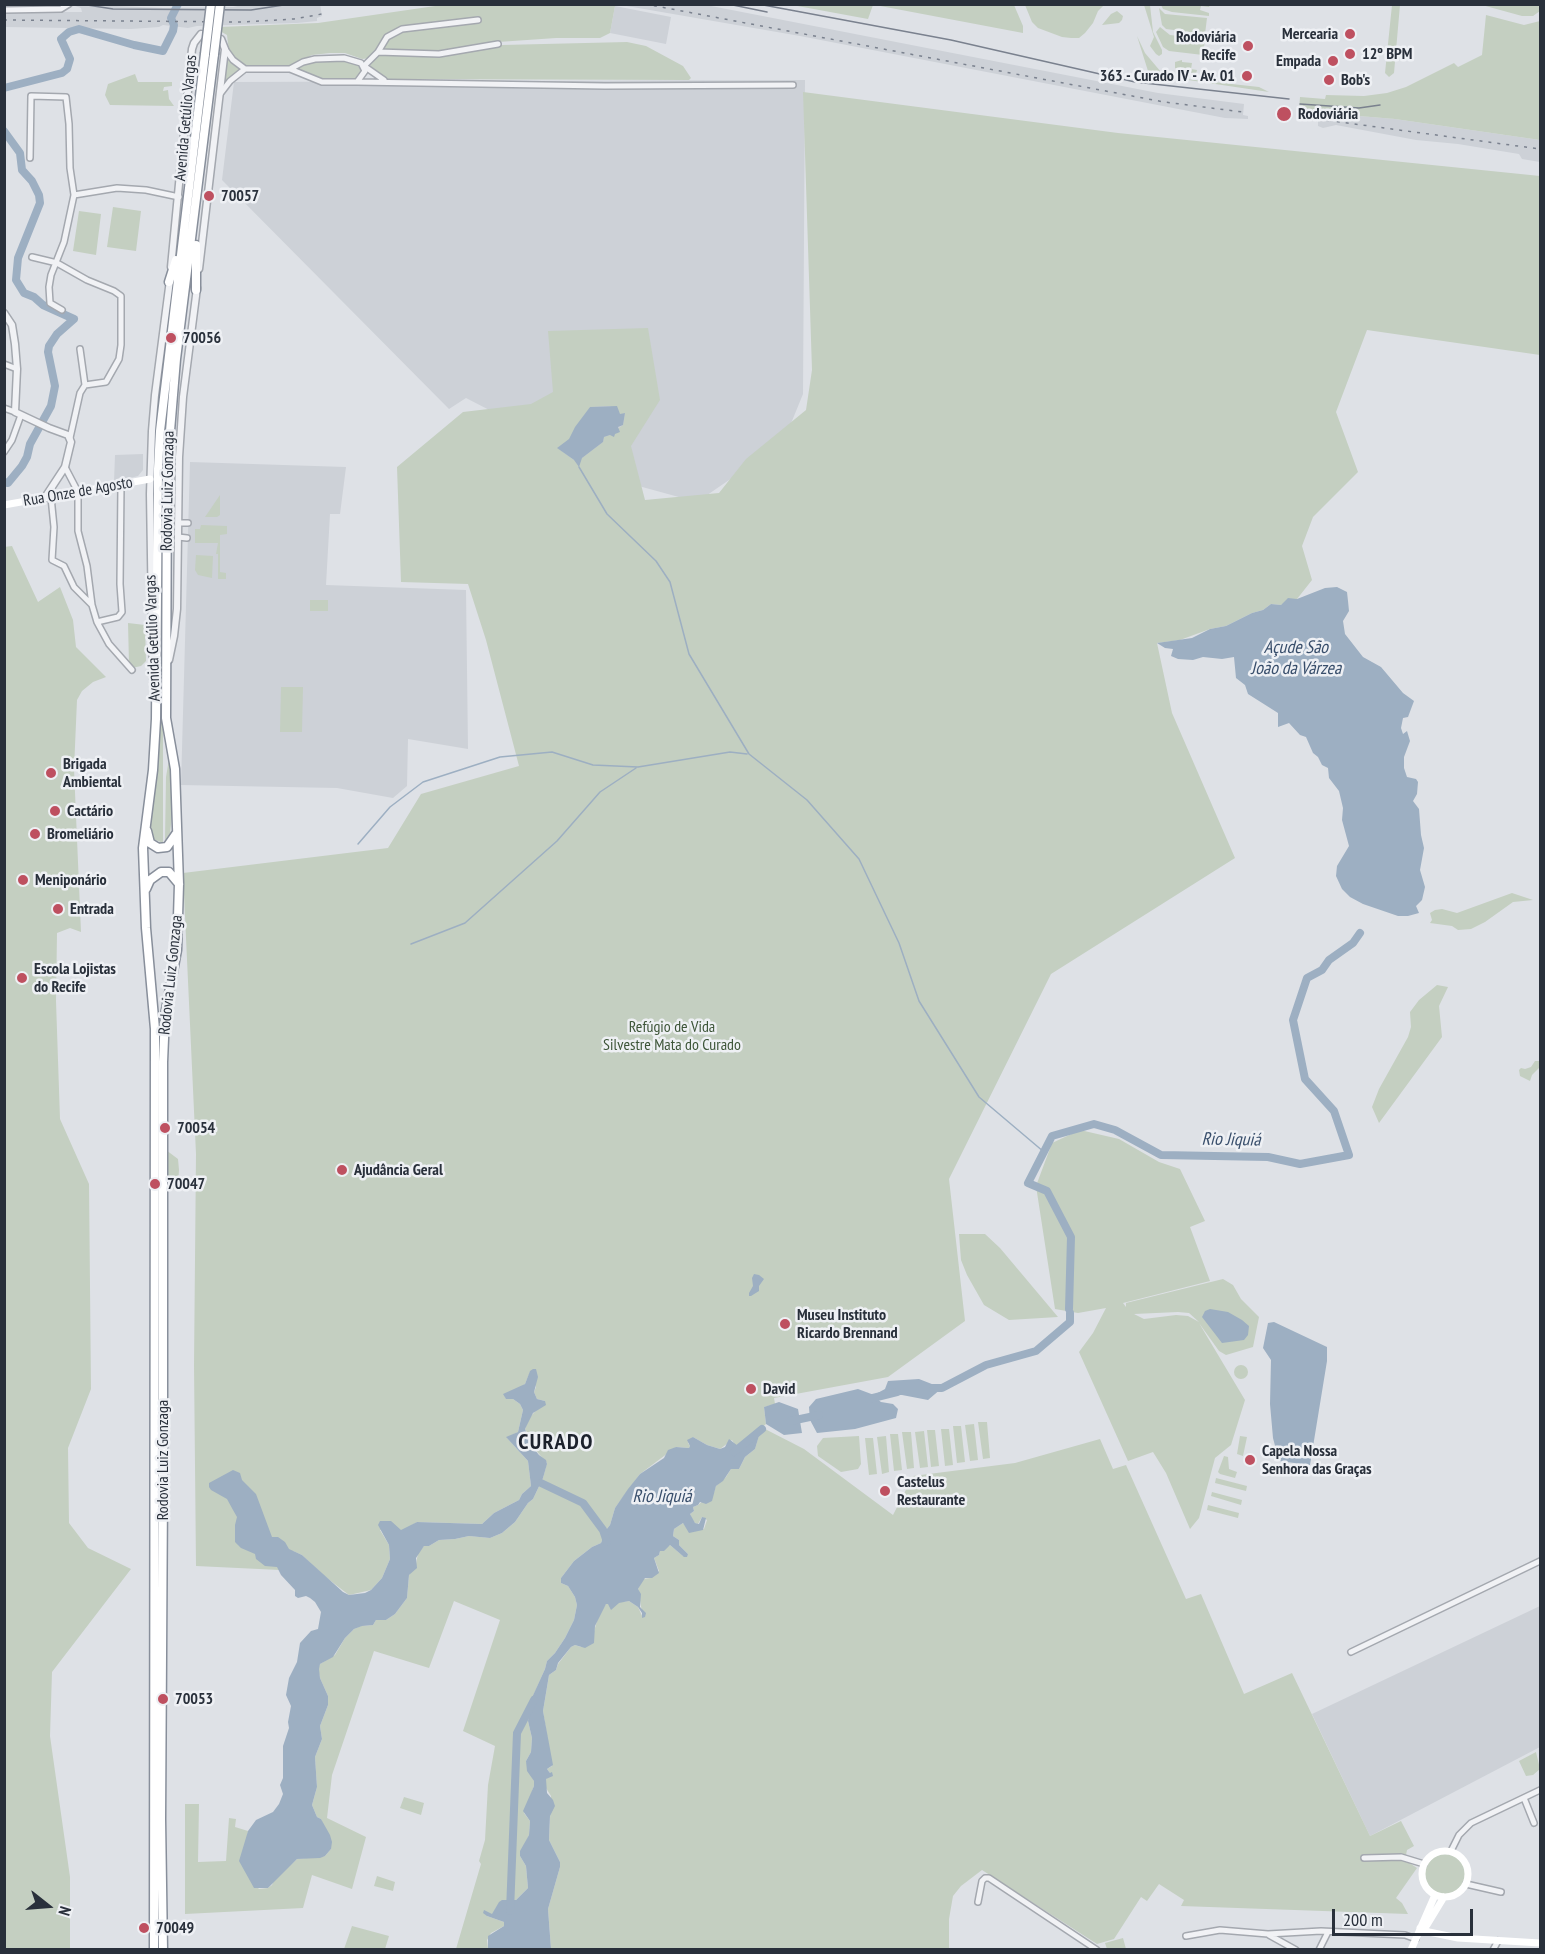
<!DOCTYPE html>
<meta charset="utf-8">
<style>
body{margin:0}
#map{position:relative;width:1545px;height:1954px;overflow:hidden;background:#dee1e6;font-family:"PT Sans Narrow",sans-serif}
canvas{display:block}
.frame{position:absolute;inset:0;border:6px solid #29303b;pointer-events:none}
.north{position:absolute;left:18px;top:1876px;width:60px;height:60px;-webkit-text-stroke:4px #eef0f4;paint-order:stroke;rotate:107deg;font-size:16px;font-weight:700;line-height:24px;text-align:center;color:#29303b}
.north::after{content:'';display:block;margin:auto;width:21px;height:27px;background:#29303b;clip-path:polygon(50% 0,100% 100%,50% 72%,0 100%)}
.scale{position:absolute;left:1332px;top:1909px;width:141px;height:27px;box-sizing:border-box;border:3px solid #29303b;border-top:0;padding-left:8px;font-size:18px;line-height:21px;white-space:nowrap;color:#29303b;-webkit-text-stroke:4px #eef0f4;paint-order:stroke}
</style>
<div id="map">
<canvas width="1545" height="1954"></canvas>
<div class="frame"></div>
<div class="north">N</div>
<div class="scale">200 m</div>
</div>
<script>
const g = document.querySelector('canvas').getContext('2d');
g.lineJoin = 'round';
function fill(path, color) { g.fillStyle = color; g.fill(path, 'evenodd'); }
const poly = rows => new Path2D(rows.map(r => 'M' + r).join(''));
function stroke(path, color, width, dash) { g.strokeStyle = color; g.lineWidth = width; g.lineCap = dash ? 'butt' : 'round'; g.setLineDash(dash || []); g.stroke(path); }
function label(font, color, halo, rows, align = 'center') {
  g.font = font + ' "PT Sans Narrow",sans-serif'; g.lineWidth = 5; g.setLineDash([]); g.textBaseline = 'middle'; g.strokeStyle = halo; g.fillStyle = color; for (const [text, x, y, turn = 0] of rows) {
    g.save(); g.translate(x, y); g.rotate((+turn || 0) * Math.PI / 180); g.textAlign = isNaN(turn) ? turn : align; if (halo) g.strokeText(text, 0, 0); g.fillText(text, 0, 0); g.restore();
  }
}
const built = poly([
 [69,4,163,8,233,7,247,4,320,4,322,16,317,18,317,21,297,23,197,26,188,28,163,25,159,27,131,29,5,27,5,12,82,12,81,8],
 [621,5,706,5,1158,93,1244,104,1243,115,1248,116,1248,119,1225,118,800,36],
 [615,6,671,17,666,44,610,33],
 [805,80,803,394,783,443,697,502,635,485,466,398,449,409,222,180,234,82],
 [1310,112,1395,119,1540,140,1540,162,1522,159,1519,154,1458,144,1416,140,1336,125,1323,128,1318,126,1318,121,1310,121],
 [143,454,143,470,138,476,114,482,115,455],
 [190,462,346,467,340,514,330,514,326,585,466,590,468,749,408,739,407,786,393,798,337,788,181,785],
 [1540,1606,1540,1747,1370,1836,1312,1714]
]);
const green = poly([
 [611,4,615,6,610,33,600,38,556,38,498,42,438,52,376,51,371,58,362,59,345,53,330,53,312,55,290,66,244,65,229,52,227,35,220,31,220,27,318,23,442,5],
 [792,5,873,4,873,5,868,19],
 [875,5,1014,5,1023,26,1023,33],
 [1025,5,1104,5,1098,11,1093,23,1085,33,1079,38,1071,38,1062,37,1038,28,1032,22],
 [1144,5,1150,5,1153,32,1162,50,1162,54,1159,56,1156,54,1150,46,1154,37],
 [1161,5,1210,5,1209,7,1201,6,1200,10,1209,13,1209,16,1172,12,1163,9],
 [1392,5,1400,5,1394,73,1389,77,1385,73],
 [1482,5,1540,5,1540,11,1533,16,1522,16],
 [1159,8,1165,14,1207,18,1205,34,1166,29,1162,25],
 [1117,11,1123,16,1122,20,1119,23,1102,25,1111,14],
 [1486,15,1524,25,1540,21,1540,140,1395,119,1299,111,1300,97,1325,99,1326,95,1364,96,1387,93,1406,87,1454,63,1458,67,1482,55],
 [1160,27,1170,35,1205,39,1203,55,1169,51,1163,47,1156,32],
 [1137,36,1145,53,1161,72,1186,79,1259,87,1269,92,1175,78,1148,71],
 [627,42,646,46,683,66,691,78,689,80,386,79,369,67,379,54,441,55,502,45],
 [226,53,241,69,221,89],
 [352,60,359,63,362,68,362,72,356,78,320,78,297,69,314,61],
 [1182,60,1182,62,1192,63,1191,69,1197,70,1196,74,1175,68,1175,62],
 [135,74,138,82,172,82,172,86,164,87,163,91,168,90,169,99,174,106,110,105,105,95,108,84],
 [803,92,1118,133,1540,176,1540,355,1367,330,1336,412,1358,472,1313,517,1302,546,1312,580,1297,599,1281,605,1271,604,1263,610,1252,613,1226,626,1210,629,1180,640,1157,643,1172,713,1235,858,1051,974,949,1179,965,1321,888,1377,774,1398,775,1404,764,1407,766,1424,756,1433,752,1440,744,1446,735,1445,732,1440,720,1449,707,1445,693,1437,688,1443,690,1446,689,1448,676,1447,640,1474,615,1508,610,1525,606,1530,601,1543,592,1547,574,1561,561,1578,561,1583,568,1586,575,1597,577,1605,574,1620,565,1638,555,1653,547,1661,545,1669,529,1705,528,1721,532,1738,531,1752,526,1761,534,1781,534,1786,524,1813,530,1821,529,1835,520,1856,526,1866,528,1888,516,1900,500,1902,492,1915,487,1916,504,1922,504,1926,491,1933,487,1940,488,1949,456,1949,481,1864,479,1861,485,1840,488,1785,495,1746,463,1731,500,1620,454,1601,429,1668,374,1651,332,1775,327,1818,366,1837,352,1889,312,1875,303,1908,185,1914,185,1804,199,1804,198,1862,226,1861,229,1818,236,1819,235,1827,248,1831,247,1838,249,1878,259,1889,268,1888,272,1885,274,1880,297,1859,325,1856,331,1849,321,1819,317,1817,312,1805,317,1787,315,1757,322,1739,320,1726,328,1705,328,1696,320,1678,318,1669,320,1664,335,1655,345,1638,354,1629,361,1626,373,1625,376,1620,386,1620,395,1614,407,1598,409,1575,416,1564,418,1553,424,1546,429,1546,439,1540,455,1539,469,1536,490,1538,502,1533,515,1522,528,1503,533,1499,543,1478,547,1463,531,1445,525,1429,529,1418,545,1401,537,1399,534,1392,536,1387,530,1372,525,1384,505,1398,513,1399,520,1404,523,1410,518,1432,507,1438,528,1461,531,1486,522,1494,519,1500,494,1513,482,1524,417,1522,405,1530,380,1530,389,1545,390,1559,382,1578,371,1590,349,1595,323,1575,302,1555,293,1551,280,1570,196,1566,194,1365,196,1154,183,873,388,848,421,794,519,766,486,640,468,584,401,582,397,467,463,412,531,404,553,392,548,331,648,328,660,400,631,446,645,500,719,493,746,459,806,410,812,370],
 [610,406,620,415,625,413,623,425,610,435,604,437,603,442,582,458,574,460,558,448,570,439,590,407],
 [113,207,141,211,136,251,107,247],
 [79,211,101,214,96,255,73,251],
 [220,495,220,515,217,517,205,517],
 [201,525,227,526,227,534,220,535,220,572,226,573,226,579,218,579,218,554,216,554,218,543,195,543,195,529,200,529],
 [12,546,38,602,60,587,73,620,76,647,106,677,93,682,82,691,77,700,74,769,81,932,70,928,57,933,56,1001,60,1119,89,1184,91,1389,68,1448,69,1523,88,1548,131,1569,52,1672,50,1736,70,1877,70,1950,4,1949,4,547],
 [196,555,213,556,212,578,198,575,195,570],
 [310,600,328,600,328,611,310,611],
 [128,623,145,625,146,661,141,666,132,668,129,664],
 [281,687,303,687,302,732,280,732],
 [160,701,163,713,163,843,153,839,149,822],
 [170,753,172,816,170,833,165,840,166,777],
 [1512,893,1533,900,1513,902,1485,922,1471,929,1458,930,1452,926,1430,923,1432,920,1430,913,1435,910,1442,909,1457,913],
 [1437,985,1448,987,1439,1006,1442,1037,1379,1123,1372,1107,1379,1089,1408,1037,1411,1027,1410,1012,1419,1000],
 [1540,1052,1540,1067,1532,1075,1530,1081,1520,1076,1519,1070,1521,1068,1525,1069,1531,1067,1535,1061,1540,1061],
 [1080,1130,1119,1139,1159,1162,1180,1169,1205,1221,1190,1227,1210,1281,1123,1303,1126,1307,1126,1303,1223,1279,1233,1285,1241,1299,1259,1317,1253,1347,1226,1355,1219,1351,1199,1323,1245,1400,1231,1445,1215,1458,1199,1518,1190,1529,1166,1473,1153,1452,1128,1461,1079,1352,1093,1333,1106,1308,1078,1313,1055,1309,1036,1186,1052,1143],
 [1178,1312,1189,1313,1199,1322,1188,1316,1176,1315,1144,1319,1134,1314],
 [166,1150,178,1159,179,1170,178,1183,174,1189,167,1191],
 [959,1234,985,1234,1000,1248,1058,1317,1009,1320,984,1305,967,1275,961,1260],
 '1234 1372a7 7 0 1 1 14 0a7 7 0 1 1-14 0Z',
 [978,1422,987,1422,990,1458,983,1459],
 [974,1424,978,1460,970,1461,965,1425],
 [953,1426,961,1426,965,1462,957,1463],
 [765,1429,804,1449,893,1515,913,1476,1015,1463,1100,1439,1113,1469,1126,1465,1186,1599,1201,1594,1244,1694,1292,1673,1370,1836,1401,1821,1414,1846,1407,1850,1405,1860,1417,1868,1396,1898,1402,1903,1408,1914,1181,1906,1184,1900,1159,1884,1147,1901,1141,1897,1114,1939,1097,1944,982,1870,961,1886,953,1896,949,1919,949,1949,551,1949,548,1909,560,1867,560,1862,549,1840,551,1796,546,1788,546,1779,550,1773,547,1769,552,1766,543,1711,549,1675,556,1670,558,1664,571,1647,575,1645,581,1647,593,1635,599,1614,606,1604,629,1601,638,1607,643,1618,638,1589,643,1579,650,1578,659,1571,654,1558,659,1555,660,1551,665,1550,665,1548,670,1545,683,1556,688,1554,679,1545,679,1540,673,1536,674,1529,683,1523,691,1532,704,1529,707,1520,702,1517,698,1524,695,1523,692,1519,690,1514,694,1511,693,1507,698,1505,714,1492,716,1486,726,1477,731,1469,739,1469,745,1457,755,1449,759,1435],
 [941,1429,949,1429,953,1465,945,1466],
 [927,1430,935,1430,939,1466,931,1467],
 [924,1431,928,1467,920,1468,915,1432],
 [902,1432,911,1432,914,1468,907,1469],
 [890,1434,898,1434,902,1470,894,1471],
 [859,1436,861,1464,858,1469,841,1472,818,1456,817,1446,823,1438],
 [886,1436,889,1472,882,1474,877,1437],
 [1240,1436,1247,1437,1243,1456,1237,1454],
 [865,1438,873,1438,877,1474,869,1475],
 [1224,1456,1228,1457,1229,1469,1237,1472,1235,1478,1220,1474,1218,1472],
 [1216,1478,1247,1486,1246,1491,1215,1483],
 [1212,1492,1242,1500,1241,1505,1211,1496],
 [1208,1505,1239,1513,1238,1518,1207,1510],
 [1536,1752,1540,1769,1533,1775,1526,1776,1519,1761],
 [404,1797,424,1803,421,1815,400,1808],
 '1425 1874a20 20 0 1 1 40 0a20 20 0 1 1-40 0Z',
 [377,1876,395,1882,393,1891,374,1886],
 [352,1926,389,1936,385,1949,344,1949],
 [1123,1938,1126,1949,1107,1949,1105,1943]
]);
const water = poly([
 [617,406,620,414,625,413,623,425,618,427,620,432,615,434,614,437,610,435,604,437,603,442,582,458,579,467,574,460,557,448,569,439,575,427,590,407],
 [1337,587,1347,592,1348,601,1349,611,1343,621,1345,634,1363,657,1381,667,1403,693,1414,701,1408,717,1403,718,1401,728,1403,734,1407,731,1410,741,1404,757,1404,768,1407,777,1416,779,1418,782,1417,794,1413,801,1419,809,1421,835,1424,848,1420,870,1425,887,1422,900,1416,906,1419,913,1408,916,1398,916,1363,904,1350,897,1342,889,1336,876,1337,866,1349,846,1342,820,1343,808,1339,791,1329,778,1328,768,1322,765,1318,757,1313,753,1306,737,1300,735,1289,723,1278,727,1278,713,1248,694,1245,685,1236,678,1234,657,1222,659,1203,657,1193,660,1178,659,1171,656,1173,649,1165,648,1157,643,1192,638,1210,629,1226,626,1252,613,1263,610,1271,604,1281,605,1288,598,1297,599,1325,588],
 [754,1274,759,1275,764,1279,759,1286,759,1291,751,1296,749,1296,749,1293,753,1286,752,1278],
 [1210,1309,1228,1312,1242,1320,1249,1326,1248,1335,1244,1340,1222,1343,1202,1317,1205,1311],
 [1274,1322,1327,1347,1327,1361,1310,1465,1279,1461,1273,1438,1270,1404,1271,1360,1263,1348,1268,1323],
 [533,1369,536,1369,538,1377,534,1392,537,1399,545,1401,546,1405,533,1413,525,1429,531,1445,539,1455,546,1460,547,1464,543,1478,533,1499,528,1503,515,1522,502,1533,490,1538,469,1536,455,1539,439,1540,429,1546,424,1546,416,1558,417,1568,409,1575,407,1598,395,1614,386,1620,376,1620,373,1625,362,1626,354,1629,345,1638,333,1657,320,1664,319,1669,320,1678,328,1696,328,1705,320,1726,322,1739,315,1757,317,1787,312,1805,317,1817,321,1819,330,1835,332,1842,331,1849,325,1856,320,1858,297,1859,268,1888,254,1888,239,1861,248,1831,256,1820,273,1812,279,1804,283,1794,280,1785,283,1778,283,1746,289,1728,288,1722,291,1706,286,1695,289,1678,297,1662,300,1643,311,1631,318,1629,321,1612,315,1602,310,1598,306,1596,298,1598,295,1596,295,1590,281,1575,277,1567,265,1566,256,1559,255,1554,241,1548,235,1542,235,1525,237,1517,233,1510,227,1499,211,1490,209,1487,209,1483,233,1470,240,1473,242,1480,256,1494,272,1537,278,1537,285,1542,289,1549,302,1555,343,1592,349,1595,365,1593,371,1590,382,1578,390,1559,389,1545,378,1525,380,1521,391,1521,401,1530,417,1522,482,1524,494,1513,519,1500,522,1494,531,1486,528,1461,506,1437,518,1432,523,1410,520,1404,513,1399,506,1399,503,1394,525,1384,530,1371],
 [919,1379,942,1388,928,1400,902,1395,881,1395,877,1399,881,1402,893,1404,898,1409,896,1418,855,1429,817,1433,810,1420,809,1407,816,1399,858,1389,874,1395,885,1389,888,1381],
 [779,1402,798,1409,802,1433,784,1435,766,1424,764,1407],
 [761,1429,755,1449,745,1457,739,1469,731,1469,723,1481,716,1486,712,1501,706,1504,700,1502,698,1505,693,1507,694,1511,690,1514,695,1523,699,1524,702,1517,706,1518,703,1530,689,1533,683,1523,674,1529,673,1536,679,1540,679,1545,688,1554,687,1557,684,1557,670,1545,664,1551,660,1551,659,1555,654,1558,659,1573,652,1578,645,1578,638,1589,641,1594,640,1607,646,1613,645,1617,642,1618,642,1613,638,1607,629,1601,619,1603,611,1610,608,1604,606,1604,595,1626,594,1643,585,1648,575,1645,571,1647,558,1663,556,1670,549,1675,543,1711,553,1765,547,1769,550,1773,552,1772,553,1776,546,1779,547,1793,553,1800,555,1806,550,1816,549,1840,560,1862,560,1867,548,1909,551,1949,488,1949,488,1936,504,1926,504,1922,487,1916,483,1913,484,1910,492,1914,499,1902,502,1900,516,1900,528,1888,526,1866,520,1856,520,1851,529,1835,530,1821,523,1811,534,1786,534,1781,527,1771,526,1761,531,1752,532,1738,528,1721,530,1702,545,1669,547,1661,555,1653,565,1638,574,1620,577,1605,575,1597,568,1586,561,1583,561,1578,574,1561,592,1547,601,1543,606,1530,610,1525,615,1508,628,1489,640,1474,664,1458,668,1450,676,1447,689,1448,690,1446,687,1440,693,1437,707,1445,720,1449,725,1447,729,1439,738,1446,744,1446,752,1440,756,1433]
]);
const stream = poly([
 [579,467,607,514,656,561,670,582,689,654,749,754,807,800,859,859,899,943,919,1001,979,1097,1044,1152],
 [358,844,390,807,423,782,500,757,552,752,593,765,638,767,730,752,747,754],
 [411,944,465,923,557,841,600,792,636,768]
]);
const river = poly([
 [4,88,62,73,67,69,70,59,61,39,69,32,79,29,134,45,163,51,173,31,174,25,171,18,178,4],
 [4,131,20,153,22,170,32,181,39,195,40,203,18,258,16,280,24,293,34,297,43,305,74,319,57,334,49,346,48,352,55,386,51,406,30,444,27,457,22,466,8,483,4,482],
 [1069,1309,1071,1237,1047,1191,1028,1183,1052,1136,1094,1124,1115,1130,1161,1155,1268,1157,1300,1164,1349,1155,1334,1111,1305,1079,1293,1020,1307,978,1322,970,1329,960,1353,943,1360,933],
 [933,1388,942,1388,986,1365,1036,1351,1070,1322,1070,1313],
 [869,1399,897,1392],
 [791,1421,819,1415],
 [734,1452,762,1429],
 [541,1483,583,1503,603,1530,607,1542],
 [510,1911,517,1733,534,1700]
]);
const minor = poly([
 [4,10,61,9,69,4],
 [225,49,233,60,245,69,290,69,322,82,357,82,365,71,361,63,344,58,315,59,303,62,290,69],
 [378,52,387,37,402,29,478,20],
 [384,80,364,66,378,52,439,54,498,44],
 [357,82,605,86,793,85],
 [220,94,230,81,245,69],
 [30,158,31,96,66,97,69,124,70,168,74,195,64,242,51,275,49,287,50,303,62,310],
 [74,195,117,188,146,190,179,197],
 [32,257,57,263,87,280,114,291,121,296,121,345,119,359,106,382,85,385],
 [4,364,17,369],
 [4,408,15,412],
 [70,438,80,393,85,385,80,349],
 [4,452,12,440,21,415],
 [65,467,78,492,78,531,87,566,92,605],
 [51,497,54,527,52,560,64,566,74,587,92,605,97,622,109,644,132,670],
 [178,523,188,523],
 [178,537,187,538],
 [97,622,118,617,122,612,120,584,121,485],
 [1351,1652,1540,1561],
 [1524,1798,1534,1823],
 [1451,1851,1459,1835,1471,1823,1540,1790],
 [1364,1858,1401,1857,1424,1864],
 [1466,1884,1501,1892],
 [978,1902,982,1881,985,1878,989,1878,1097,1950],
 [1269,1935,1296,1950],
 [1186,1936,1220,1930,1268,1934,1321,1931,1405,1935,1416,1939],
 [1319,1950,1328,1932],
 [1493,1950,1498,1941]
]);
const tertiary = poly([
 [171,267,192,49,194,43,201,34,221,39,225,49,199,269],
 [4,313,12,325,15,344,17,369,15,412,49,428,68,435,71,442,65,467,44,499],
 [169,660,174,636,177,609,179,457,183,397,197,288],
 [153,679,150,494,152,431,155,395,170,280]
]);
const secondary = poly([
 [4,505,150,479],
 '1422 1874a23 23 0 1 1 46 0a23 23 0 1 1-46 0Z',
 [1427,1925,1444,1897],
 [1420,1928,1429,1932,1458,1938,1540,1943],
 [1411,1950,1435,1895]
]);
const trunk = poly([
 [196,245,196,290],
 [169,282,176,260],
 [147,831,150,843,158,848,167,847,176,834],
 [146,889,150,880,161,872,169,872,179,884],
 [154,1950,155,1029,146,928,143,848,153,770,156,719,158,469,160,431,205,54],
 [163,1950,161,1819,163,1491,163,1062,165,1015,177,950,179,884,175,769,166,718,167,467,176,359,214,54]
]);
const tram = poly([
 [81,4,113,9,251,10,290,4],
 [728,4,767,12],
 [758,4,951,40,1135,82,1289,99],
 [1300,104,1359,108,1380,105]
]);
const rail = poly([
 [645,4,1164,102,1243,112],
 [4,20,242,22,294,19,322,14],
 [1310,118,1540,149]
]);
const trunkBridge = poly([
 [205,54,211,4],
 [214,54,220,4]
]);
const markers = [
 [1350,34,6,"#be5060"],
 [1248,46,6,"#be5060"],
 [1350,54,6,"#be5060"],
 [1333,61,6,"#be5060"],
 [1247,76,6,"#be5060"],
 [1329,80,6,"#be5060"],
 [1284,114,8,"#be5060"],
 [209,196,6,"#be5060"],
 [171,338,6,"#be5060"],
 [51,773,6,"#be5060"],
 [55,811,6,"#be5060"],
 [35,834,6,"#be5060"],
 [23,880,6,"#be5060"],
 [58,909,6,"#be5060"],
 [22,978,6,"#be5060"],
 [165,1128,6,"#be5060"],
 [342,1170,6,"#be5060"],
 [155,1184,6,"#be5060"],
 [785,1324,6,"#be5060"],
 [751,1389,6,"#be5060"],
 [1250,1460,6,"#be5060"],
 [885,1491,6,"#be5060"],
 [163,1699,6,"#be5060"],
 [144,1928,6,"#be5060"]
];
const poiNames = [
 ["Mercearia",1338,34,"right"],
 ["Rodoviária",1236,37,"right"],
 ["Recife",1236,55,"right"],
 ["12º BPM",1362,54],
 ["Empada",1321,61,"right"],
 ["363 - Curado IV - Av. 01",1235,76,"right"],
 ["Bob's",1341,80],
 ["Rodoviária",1298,114],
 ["70057",221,196],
 ["70056",183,338],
 ["Brigada",63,764],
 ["Ambiental",63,782],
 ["Cactário",67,811],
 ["Bromeliário",47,834],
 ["Meniponário",35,880],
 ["Entrada",70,909],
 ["Escola Lojistas",34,969],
 ["do Recife",34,987],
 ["70054",177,1128],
 ["Ajudância Geral",354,1170],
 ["70047",167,1184],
 ["Museu Instituto",797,1315],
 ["Ricardo Brennand",797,1333],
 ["David",763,1389],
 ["Capela Nossa",1262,1451],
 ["Senhora das Graças",1262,1469],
 ["Castelus",897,1482],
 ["Restaurante",897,1500],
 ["70053",175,1699],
 ["70049",156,1928]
];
const streetNames = [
 ["Avenida Getúlio Vargas",186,118,-85],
 ["Rodovia Luiz Gonzaga",168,491,-89],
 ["Rua Onze de Agosto",78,492,-10],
 ["Avenida Getúlio Vargas",153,638,-92],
 ["Rodovia Luiz Gonzaga",171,975,-84],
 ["Rodovia Luiz Gonzaga",163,1460,-90]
];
const parkNames = [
 ["Refúgio de Vida",672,1027],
 ["Silvestre Mata do Curado",672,1045]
];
const waterNames = [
 ["Açude São",1296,648],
 ["João da Várzea",1296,669],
 ["Rio Jiquiá",1231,1140,1],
 ["Rio Jiquiá",662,1497]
];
const districtNames = [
 ["CURADO",556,1443]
];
fill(built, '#cdd1d7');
fill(green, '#c4cfc1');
fill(water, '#9dafc2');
stroke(stream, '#9dafc2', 1.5);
stroke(river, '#9dafc2', 8);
stroke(minor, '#a4a8af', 8);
stroke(tertiary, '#a4a8af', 9);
stroke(trunk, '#888f9b', 11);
stroke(minor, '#f1f2f5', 5);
stroke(tertiary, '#f1f2f5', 6);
stroke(secondary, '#fff', 7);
stroke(trunk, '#fff', 8);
stroke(tram, '#7a818e', 1.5);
stroke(rail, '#7a818e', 1.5, [3, 6]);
stroke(trunkBridge, '#888f9b', 11, []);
stroke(trunkBridge, '#fff', 8);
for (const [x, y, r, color] of markers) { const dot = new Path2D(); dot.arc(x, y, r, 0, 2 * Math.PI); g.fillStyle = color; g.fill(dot); stroke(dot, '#eef0f4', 2); }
label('bold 16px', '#29303b', '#eef0f4', poiNames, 'left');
label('16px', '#29303b', '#eef0f4', streetNames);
label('16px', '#3d5538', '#eef0f4', parkNames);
label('italic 18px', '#384e6b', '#eef0f4', waterNames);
g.letterSpacing = '1.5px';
label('bold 22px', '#1c212c', '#eef0f4', districtNames);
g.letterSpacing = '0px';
</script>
